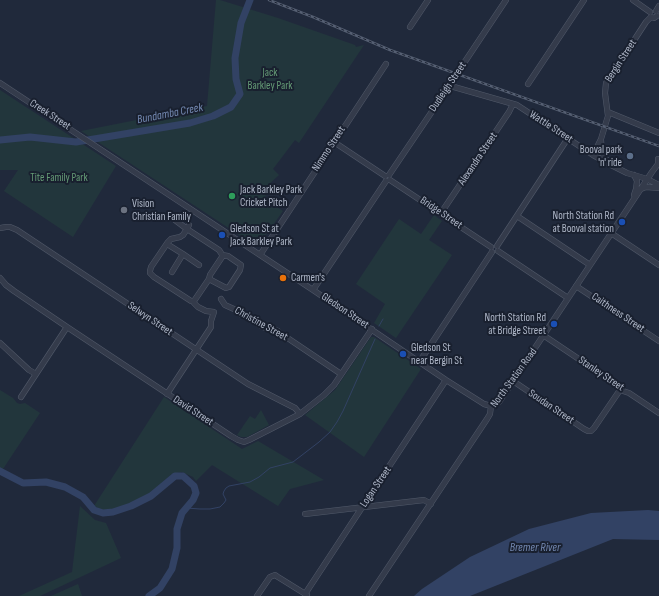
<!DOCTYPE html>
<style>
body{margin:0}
canvas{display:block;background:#20293b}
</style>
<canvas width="659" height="596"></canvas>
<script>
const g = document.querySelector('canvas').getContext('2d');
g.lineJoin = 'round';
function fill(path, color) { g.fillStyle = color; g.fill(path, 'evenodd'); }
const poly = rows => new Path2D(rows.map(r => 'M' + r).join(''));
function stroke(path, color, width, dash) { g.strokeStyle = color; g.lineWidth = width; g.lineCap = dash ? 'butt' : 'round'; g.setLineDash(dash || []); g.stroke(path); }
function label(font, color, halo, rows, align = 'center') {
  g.font = font + ' "Sofia Sans Condensed",sans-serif'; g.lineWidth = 4; g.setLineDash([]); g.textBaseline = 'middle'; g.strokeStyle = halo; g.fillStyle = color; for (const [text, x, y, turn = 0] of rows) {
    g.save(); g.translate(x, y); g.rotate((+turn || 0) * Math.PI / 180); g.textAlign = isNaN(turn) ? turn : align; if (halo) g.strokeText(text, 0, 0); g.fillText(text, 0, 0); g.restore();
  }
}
const green = poly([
 [216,0,220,0,278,18,355,45,356,47,364,45,299,143,295,140,273,169,279,175,265,188,266,200,283,211,258,246,256,246,81,131,207,106],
 [0,90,116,166,73,237,4,191,18,170,0,170],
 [434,215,442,221,429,240,452,255,396,338,374,323,385,304,356,284,399,219,421,234],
 [371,337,374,337,421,369,364,457,305,415,335,390],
 [0,390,13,398,17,403,20,404,25,403,40,413,1,472,0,471],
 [164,397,242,449,258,441,324,480,290,489,278,506,212,465,196,481,193,477,182,472,172,474,149,494,129,504,113,510,103,510,94,506],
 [261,410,269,425,247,437,241,437,237,435,250,416,255,419],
 [80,506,95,520,106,523,121,558,40,596,19,596,72,572],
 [78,584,82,596,51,596]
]);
const water = poly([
 [648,510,659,511,659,540,613,539,470,596,414,596,422,589,470,557,529,529,591,513]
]);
const stream = poly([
 [379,326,383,319],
 [186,508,200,509,210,509,220,507,224,503,226,500,223,494,224,491,226,488,229,486,250,482,259,477,270,468,293,462,319,442,330,432,337,422,343,411,375,339]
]);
const river = poly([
 [0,140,30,137,76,142,190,123,213,116,231,107,240,94,236,79,235,58,241,23,250,0],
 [0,471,23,483,46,482,65,487,83,497,94,510,103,513,113,512,131,506,151,496,175,476,183,476,194,486,196,493,193,500,182,513,177,529,177,548,172,569,160,588,149,596]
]);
const minor = poly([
 [633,0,650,12],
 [656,11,659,6],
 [651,17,654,18,657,16],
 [410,27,428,0],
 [462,66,506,0],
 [0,83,313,290,446,380,484,404,491,406],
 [528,84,584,0],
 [450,85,454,87,517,105,593,155,613,166,627,173,647,179,659,185],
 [608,112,659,133],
 [601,140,602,153,608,162],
 [334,142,385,176],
 [593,155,601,139,608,116,605,93,606,83,646,22,651,17],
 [389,175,456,76],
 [634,175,637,181,636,189,634,195],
 [390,180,491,247],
 [641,189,646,187,659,188],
 [441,213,509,112,513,104],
 [517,216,590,265],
 [175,220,187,229,183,235,180,237,171,239,168,242,151,267,150,271,150,273,154,277,191,301,194,301,209,279],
 [189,225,187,229,219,250,221,253,222,255,222,257,210,275,209,279,226,288,229,287,240,270,241,265,228,256,222,255],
 [0,228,6,227,10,227,17,230,248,384,295,408,300,414],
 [611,233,659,265],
 [167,244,183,254,172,272],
 [497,246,568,138],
 [498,251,568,298],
 [183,254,199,265],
 [260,255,386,64],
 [0,278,6,285,14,291,67,327,231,436,238,440,244,442,249,440,300,414,324,395,334,385,372,329],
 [576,286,659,341],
 [313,290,386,181],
 [221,299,225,305,236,310,241,315,248,315,253,321,263,327,278,331,281,335,289,339,341,374],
 [543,335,616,384,619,387,620,390,629,393,659,413],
 [0,343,29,370,36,374],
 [420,361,492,252],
 [513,381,584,429,588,431,591,431,594,428,620,390],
 [167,394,211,327,211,321,214,312,206,311,198,307,194,303,194,301],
 [21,397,67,327],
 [491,406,494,406,499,402,652,172,658,164,658,159],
 [305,514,424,500,431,504],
 [305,594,446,380],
 [257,596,270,577,275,575,278,577,307,595],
 [369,596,487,419,490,414,491,406]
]);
const rail = poly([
 [269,0,313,17,390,50,659,146]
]);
const minorBridge = poly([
 [456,76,462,66]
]);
const markers = [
 [630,156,4,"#5c6f8a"],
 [232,196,4,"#2e9e5b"],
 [124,210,4,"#6b7280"],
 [622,222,4,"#1a4fb4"],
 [222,235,4,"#1a4fb4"],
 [283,278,4,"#e8710a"],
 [554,324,4,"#1a4fb4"],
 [403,354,4,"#1a4fb4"]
];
const streetNames = [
 ["Bergin Street",621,61,-57],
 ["Dudleigh Street",448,87,-56],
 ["Creek Street",50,115,33],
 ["Wattle Street",551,127,33],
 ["Nimmo Street",329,149,-57],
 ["Alexandra Street",478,159,-56],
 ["Bridge Street",441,213,34],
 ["Gledson Street",345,311,34],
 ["Caithness Street",618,313,34],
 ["Selwyn Street",150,319,34],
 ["Christine Street",261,324,29],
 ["Stanley Street",601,374,34],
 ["North Station Road",514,378,-54],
 ["Soudan Street",551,407,34],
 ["David Street",193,411,33],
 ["Logan Street",376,487,-56]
];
const parkNames = [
 ["Jack",270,73],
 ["Barkley Park",270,86],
 ["Tite Family Park",59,178]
];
const poiNames = [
 ["Booval park",622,150,"right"],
 ["'n' ride",622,163,"right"],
 ["Jack Barkley Park",240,190],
 ["Cricket Pitch",240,203],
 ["Vision",132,204],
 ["Christian Family",132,217],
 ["North Station Rd",614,216,"right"],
 ["at Booval station",614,229,"right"],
 ["Gledson St at",230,229],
 ["Jack Barkley Park",230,242],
 ["Carmen's",291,278],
 ["North Station Rd",546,318,"right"],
 ["at Bridge Street",546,331,"right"],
 ["Gledson St",411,348],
 ["near Bergin St",411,361]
];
const waterNames = [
 ["Bundamba Creek",170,114,-11],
 ["Bremer River",535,548]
];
fill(green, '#22363c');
fill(water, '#324264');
stroke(stream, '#324264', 1);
stroke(river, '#324264', 7);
stroke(minor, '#515969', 6);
stroke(minor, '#343b4b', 5);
stroke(rail, '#555f72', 2.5);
stroke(rail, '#19202f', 1, [3]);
stroke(minorBridge, '#515969', 6, []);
stroke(minorBridge, '#343b4b', 5);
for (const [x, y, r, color] of markers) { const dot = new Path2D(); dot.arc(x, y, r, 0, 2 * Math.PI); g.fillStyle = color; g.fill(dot); stroke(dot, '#19202f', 1.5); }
label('11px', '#aeb6c7', '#19202f', streetNames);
label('11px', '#649a75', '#19202f', parkNames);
label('11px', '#aeb6c7', '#19202f', poiNames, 'left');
label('italic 12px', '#7489b2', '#19202f', waterNames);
</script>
